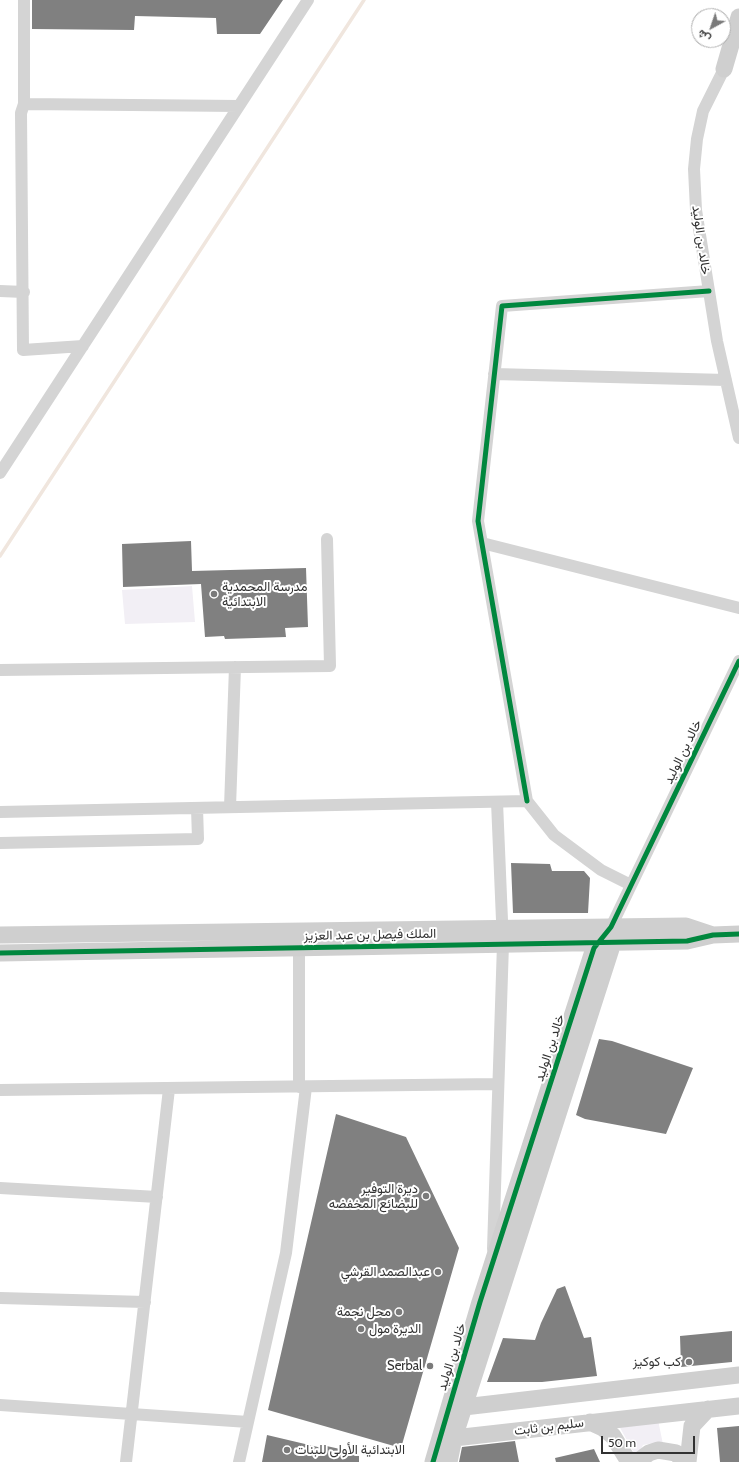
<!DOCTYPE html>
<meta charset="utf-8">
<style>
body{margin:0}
#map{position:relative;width:739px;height:1462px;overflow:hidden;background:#fff;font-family:Cabin,Vazirmatn,sans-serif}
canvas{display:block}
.north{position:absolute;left:691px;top:8px;width:40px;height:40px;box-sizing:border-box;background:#fff;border:1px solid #adadad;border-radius:50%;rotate:220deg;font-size:11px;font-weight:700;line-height:16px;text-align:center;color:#323232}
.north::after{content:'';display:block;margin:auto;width:14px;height:18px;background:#7a7a7a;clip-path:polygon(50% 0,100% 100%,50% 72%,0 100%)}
.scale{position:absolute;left:601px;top:1436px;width:94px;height:18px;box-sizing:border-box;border:2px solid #323232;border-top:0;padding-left:5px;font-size:12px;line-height:14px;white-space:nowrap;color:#323232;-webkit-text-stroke:3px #fff;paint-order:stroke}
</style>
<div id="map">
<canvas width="739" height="1462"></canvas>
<div class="north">ش</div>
<div class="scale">50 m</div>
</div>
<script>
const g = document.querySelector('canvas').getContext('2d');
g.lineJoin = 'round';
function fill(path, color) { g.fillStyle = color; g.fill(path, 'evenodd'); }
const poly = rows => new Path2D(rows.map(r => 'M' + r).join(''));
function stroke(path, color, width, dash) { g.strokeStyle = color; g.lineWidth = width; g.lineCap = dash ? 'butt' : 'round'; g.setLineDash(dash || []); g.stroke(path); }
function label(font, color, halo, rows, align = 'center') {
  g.font = font + ' Cabin,Vazirmatn,sans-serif'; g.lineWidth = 4; g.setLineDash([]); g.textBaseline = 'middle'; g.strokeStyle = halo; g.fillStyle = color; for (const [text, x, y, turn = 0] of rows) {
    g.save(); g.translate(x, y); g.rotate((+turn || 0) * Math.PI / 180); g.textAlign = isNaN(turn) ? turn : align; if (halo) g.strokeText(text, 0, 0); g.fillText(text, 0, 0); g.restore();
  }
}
const green = poly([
 [192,586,195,622,125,624,122,590],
 [658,1420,664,1449,655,1443,648,1444,643,1445,638,1456,635,1455,618,1424]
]);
const stream = poly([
 [0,556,364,0]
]);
const building = poly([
 [32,0,283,0,260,34,217,34,216,18,135,16,134,30,32,29],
 [191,541,192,571,306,568,308,627,285,628,286,637,225,639,224,636,205,637,201,584,123,587,122,544],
 [511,863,550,864,552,871,584,871,590,878,588,913,513,913],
 [599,1039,612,1041,693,1068,666,1134,585,1119,576,1115],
 [336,1114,406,1137,459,1248,401,1448,268,1410],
 [565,1286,584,1338,591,1337,597,1376,542,1382,487,1382,503,1338,535,1340,541,1323,557,1289],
 [732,1331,732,1362,681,1367,680,1336],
 [739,1426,739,1462,720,1462,717,1428],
 [267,1435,322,1448,322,1445,340,1449,339,1453,359,1456,359,1462,262,1462],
 [515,1441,519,1462,459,1462,462,1447],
 [594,1449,600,1462,556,1462,555,1458]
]);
const street = poly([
 [24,0,24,104],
 [724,69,703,111,697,139,694,169,696,210,717,341,739,438],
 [0,291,24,292],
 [83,346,23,350,21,113,24,104,239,106],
 [494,374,726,380],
 [0,473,308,0],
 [482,543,739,608],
 [0,670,330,666,327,539],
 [527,801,478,521,502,306,709,291],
 [230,807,235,667],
 [0,812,527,801,554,835,601,870,631,885],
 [0,843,198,839,197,808],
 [611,927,739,661],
 [299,947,299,1087],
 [0,1090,497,1084],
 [0,1188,157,1197],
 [493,1249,503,944,497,802],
 [0,1298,145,1302],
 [0,1405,248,1422],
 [126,1462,169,1089],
 [239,1462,286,1253,306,1087]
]);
const secondary = poly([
 [724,69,739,17],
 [0,935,686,926,713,935],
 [0,953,687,941,713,935,739,934],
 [464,1407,739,1375],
 [590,1422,603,1428,613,1436,629,1462],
 [454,1438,739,1406],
 [433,1462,480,1302,594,948,604,935],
 [449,1462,454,1438,611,949,611,931],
 [640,1462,641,1459,649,1453,658,1450,676,1453,684,1462],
 [688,1462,692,1426,708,1409]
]);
const cycleway = poly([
 [527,801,478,521,502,306,709,291],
 [0,953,687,941,713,935,739,934],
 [433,1462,480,1302,594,948,611,927,739,661]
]);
const markers = [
 [214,594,4,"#7a7a7a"],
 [426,1196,4,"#7a7a7a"],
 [438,1272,4,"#7a7a7a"],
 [399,1312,4,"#7a7a7a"],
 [361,1329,4,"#7a7a7a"],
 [689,1362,4,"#7a7a7a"],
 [430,1366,4,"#7a7a7a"],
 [287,1450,4,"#7a7a7a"]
];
const streetNames = [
 ["خالد بن الوليد",701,240,82],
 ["خالد بن الوليد",683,752,-64],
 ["الملك فيصل بن عبد العزيز",370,935,-1],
 ["خالد بن الوليد",550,1048,-72],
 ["خالد بن الوليد",452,1357,-73],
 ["سليم بن ثابت",549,1427,-7]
];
const poiNames = [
 ["مدرسة المحمدية",222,587,"left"],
 ["الابتدائية",222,602,"left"],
 ["ديرة التوفير",418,1189],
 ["للبضائع المخفضه",418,1204],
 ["عبدالصمد القرشي",430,1272],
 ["محل نجمة",391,1312],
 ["الديرة مول",369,1329,"left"],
 ["كب كوكيز",681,1362],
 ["Serbal",422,1366],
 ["الابتدائية الأولى للبنات",295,1450,"left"]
];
fill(green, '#f2eff5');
stroke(stream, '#f0e6de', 3.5);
fill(building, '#808080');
stroke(street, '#d4d4d4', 12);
stroke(secondary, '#cfcfcf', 17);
stroke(cycleway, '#00873e', 5);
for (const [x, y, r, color] of markers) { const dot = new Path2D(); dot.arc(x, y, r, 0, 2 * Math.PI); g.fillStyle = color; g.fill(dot); stroke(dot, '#fff', 1.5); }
label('13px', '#323232', '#fff', streetNames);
label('13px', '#323232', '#fff', poiNames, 'right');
</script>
